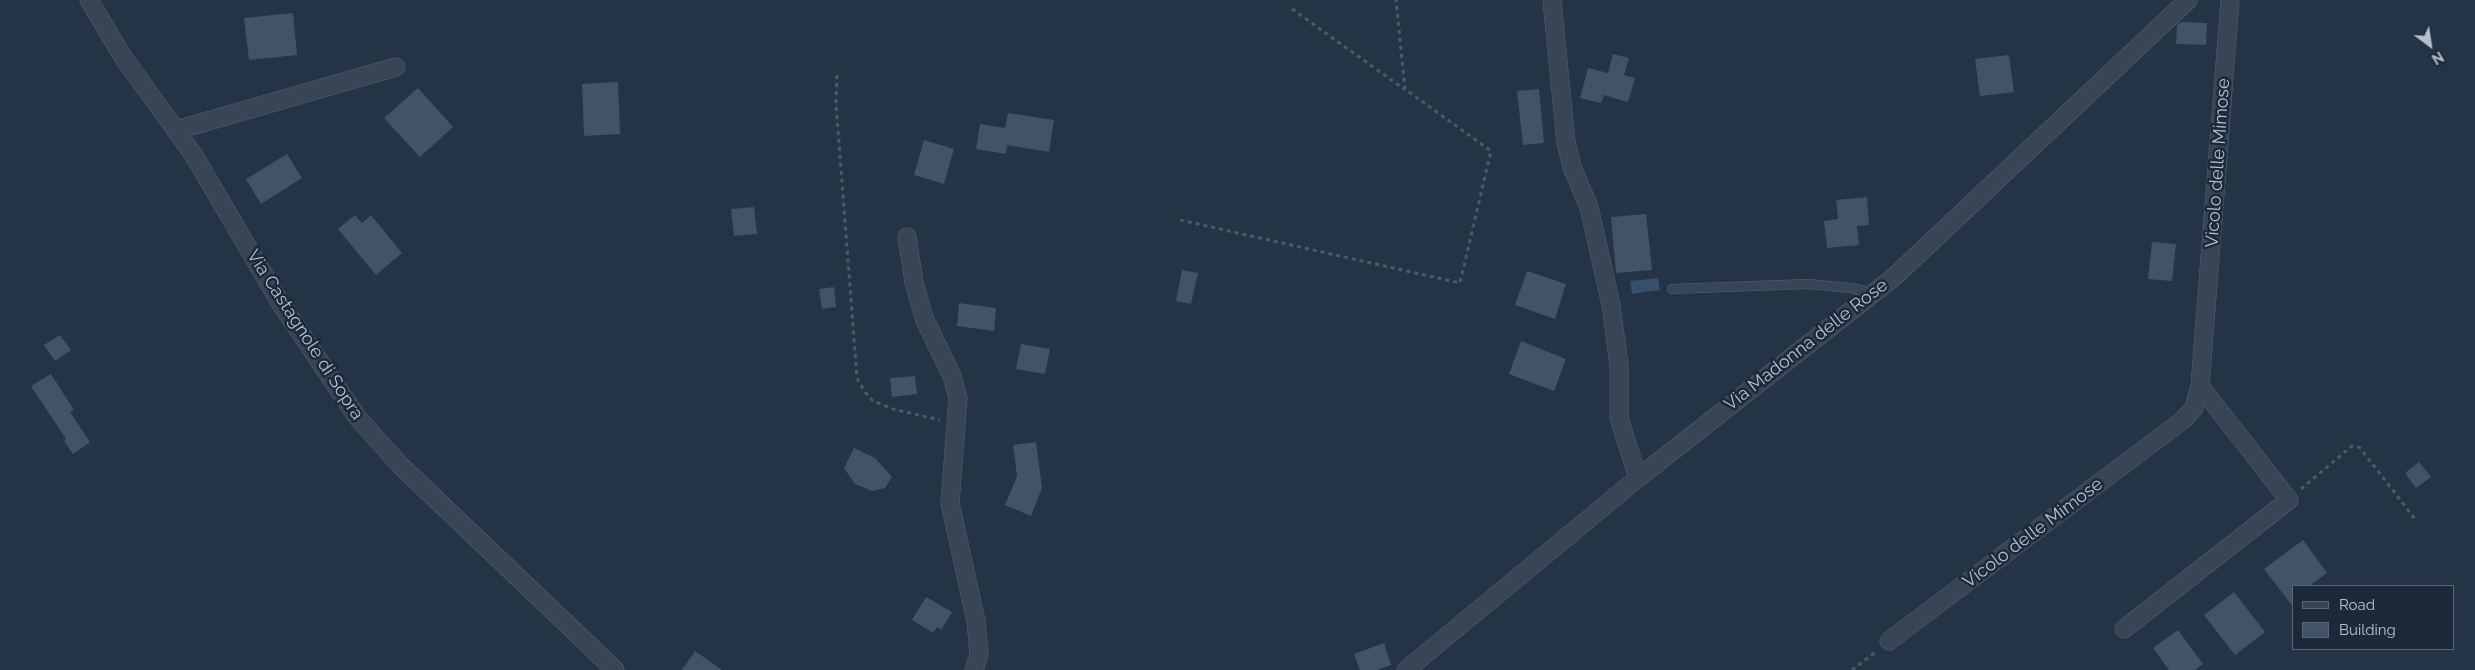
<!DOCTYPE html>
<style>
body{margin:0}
#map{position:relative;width:2475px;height:670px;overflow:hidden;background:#243345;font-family:Raleway,sans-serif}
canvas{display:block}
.legend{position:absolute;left:2292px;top:585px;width:162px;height:65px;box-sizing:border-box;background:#1d2939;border:1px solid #5a6574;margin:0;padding:6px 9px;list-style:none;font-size:15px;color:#b6c0cd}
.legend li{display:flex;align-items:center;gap:10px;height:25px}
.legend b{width:25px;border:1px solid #5a6574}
.north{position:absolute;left:2405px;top:20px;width:50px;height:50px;-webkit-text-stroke:4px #1d2939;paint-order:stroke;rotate:149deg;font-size:14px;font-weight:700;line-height:20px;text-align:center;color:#b6c0cd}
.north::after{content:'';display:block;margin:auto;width:18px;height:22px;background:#b6c0cd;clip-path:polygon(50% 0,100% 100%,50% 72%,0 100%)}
</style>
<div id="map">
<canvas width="2475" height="670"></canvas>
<ul class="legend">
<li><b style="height:6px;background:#394454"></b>Road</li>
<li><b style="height:14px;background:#435367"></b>Building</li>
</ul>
<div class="north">N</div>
</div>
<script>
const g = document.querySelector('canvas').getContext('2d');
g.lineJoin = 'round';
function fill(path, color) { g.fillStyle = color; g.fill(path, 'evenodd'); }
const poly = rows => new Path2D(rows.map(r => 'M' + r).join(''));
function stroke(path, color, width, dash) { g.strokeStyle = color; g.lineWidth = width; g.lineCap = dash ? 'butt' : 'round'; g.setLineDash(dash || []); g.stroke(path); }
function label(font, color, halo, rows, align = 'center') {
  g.font = font + ' Raleway,sans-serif'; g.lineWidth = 5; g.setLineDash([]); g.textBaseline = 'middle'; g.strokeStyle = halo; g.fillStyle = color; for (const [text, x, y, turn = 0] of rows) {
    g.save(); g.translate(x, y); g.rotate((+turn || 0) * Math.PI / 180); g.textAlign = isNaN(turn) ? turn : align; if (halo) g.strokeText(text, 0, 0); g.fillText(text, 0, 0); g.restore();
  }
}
const water = poly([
 [1658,278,1660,290,1632,294,1630,281]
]);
const building = poly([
 [293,13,297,55,249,60,244,18],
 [2181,22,2207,23,2206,45,2176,44,2177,25],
 [1613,54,1629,58,1624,75,1635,78,1628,102,1604,95,1601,103,1580,98,1588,68,1608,73],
 [2009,55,2014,92,1980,96,1975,59],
 [618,82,620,134,584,136,582,84],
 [418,88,453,127,420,157,384,118],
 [1539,89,1544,143,1523,145,1517,91],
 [1008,113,1054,120,1049,152,1007,145,1006,154,976,149,980,124,1005,128],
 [924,140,954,149,944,184,914,175],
 [287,154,302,178,261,204,246,179],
 [1867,197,1869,225,1857,226,1859,245,1827,248,1824,221,1838,219,1836,200],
 [754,207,757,234,734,236,731,209],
 [1646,214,1652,270,1616,273,1611,217],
 [355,215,362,223,371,215,402,253,376,275,338,229],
 [2152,242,2176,244,2172,281,2148,279],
 [1182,270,1198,273,1191,304,1176,301],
 [1527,271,1566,284,1555,319,1515,305],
 [834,287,836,307,822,309,819,289],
 [959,303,996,308,994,331,957,326],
 [60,335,71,350,55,361,44,345],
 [1521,341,1566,359,1554,391,1509,374],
 [1021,344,1050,349,1045,374,1016,369],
 [51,374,74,410,70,412,90,442,73,454,64,441,66,439,31,386],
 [915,376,917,394,892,397,890,378],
 [1036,442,1042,488,1031,516,1005,505,1017,476,1013,445],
 [854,448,875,458,892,477,885,488,872,491,855,484,844,468],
 [2419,462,2431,477,2416,488,2405,473],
 [2303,540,2327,573,2309,586,2294,586,2294,608,2264,569],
 [2234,592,2265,632,2235,655,2204,615],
 [926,597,952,612,941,630,937,627,933,633,912,620],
 [2178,630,2203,664,2195,670,2169,670,2153,648],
 [1384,643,1391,665,1376,670,1360,670,1354,654],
 [695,651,722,670,682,670]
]);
const path = poly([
 [1292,9,1404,89],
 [837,75,836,104,857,378,865,392,873,401,893,409,940,420],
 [1180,220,1460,283,1491,151,1405,89,1396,0],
 [2301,489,2352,446,2356,446,2360,448,2415,519],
 [1852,670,1877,651]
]);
const service = poly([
 [1672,289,1808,284,1851,288,1873,293]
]);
const minor = poly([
 [89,0,123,57,193,154,281,304,357,417,400,465,615,670],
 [1552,0,1566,142,1572,167,1589,207,1611,305,1619,365,1619,418,1638,478],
 [177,130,396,67],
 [907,237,914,282,924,318,952,376,958,398,950,503,976,621,979,654,974,670],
 [2124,629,2289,500,2200,386],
 [1889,641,2183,420,2194,408,2200,386,2230,0],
 [1406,670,1638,478,1894,277,2188,0]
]);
const streetNames = [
 ["Vicolo delle Mimose",2218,163,-86],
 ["Via Castagnole di Sopra",305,335,57],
 ["Via Madonna delle Rose",1806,345,-38],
 ["Vicolo delle Mimose",2033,533,-37]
];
fill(water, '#374e6d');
fill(building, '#435367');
stroke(service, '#576271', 10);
stroke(minor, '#576271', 19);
stroke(path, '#455f61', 3, [4, 4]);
stroke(service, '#394454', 9);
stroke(minor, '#394454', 18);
label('18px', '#b6c0cd', '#1d2939', streetNames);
</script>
